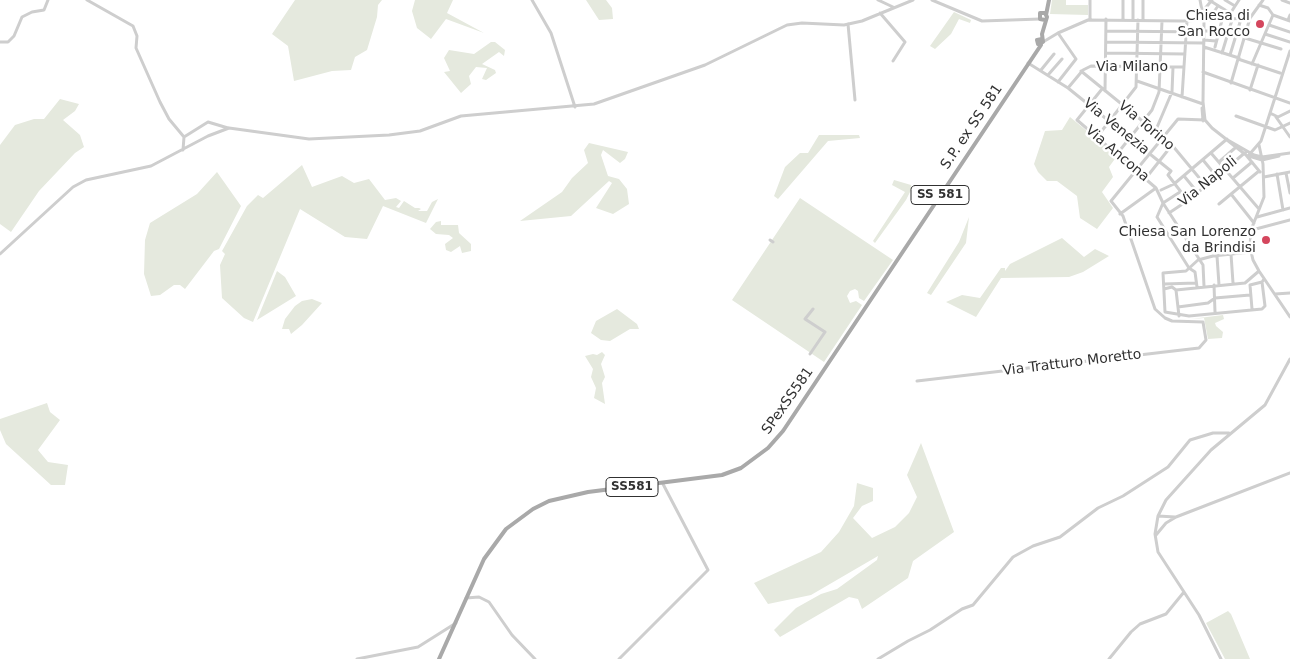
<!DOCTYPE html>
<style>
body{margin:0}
canvas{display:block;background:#fff}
</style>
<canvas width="1290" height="659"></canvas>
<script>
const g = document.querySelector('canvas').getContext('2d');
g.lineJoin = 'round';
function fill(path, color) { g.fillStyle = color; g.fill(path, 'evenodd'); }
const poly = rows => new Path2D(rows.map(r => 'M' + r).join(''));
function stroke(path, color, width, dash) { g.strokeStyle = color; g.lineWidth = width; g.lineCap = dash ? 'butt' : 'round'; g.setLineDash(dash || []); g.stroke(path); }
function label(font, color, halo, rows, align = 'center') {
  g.font = font + ' "DejaVu Sans",sans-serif'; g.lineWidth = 5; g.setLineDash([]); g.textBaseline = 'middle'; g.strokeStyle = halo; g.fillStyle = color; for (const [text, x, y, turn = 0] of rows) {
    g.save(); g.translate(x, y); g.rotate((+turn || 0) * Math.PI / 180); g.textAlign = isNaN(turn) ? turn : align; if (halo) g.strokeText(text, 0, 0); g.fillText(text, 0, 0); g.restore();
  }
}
const green = poly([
 [295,0,382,0,378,5,377,17,367,50,355,57,351,70,332,71,294,81,288,46,272,34],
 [415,0,453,0,447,13,484,33,446,19,431,39,417,28,412,11],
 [586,0,606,0,612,8,613,19,599,20],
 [1052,0,1066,0,1066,5,1088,5,1088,15,1050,14],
 [954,12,971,20,970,23,959,19,951,34,935,49,930,46],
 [491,42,495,42,505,50,504,56,499,52,482,64,495,70,496,73,486,80,482,79,487,68,476,67,469,76,471,84,461,93,444,72,450,71,444,58,449,50,474,54],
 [60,99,79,104,75,111,63,120,80,135,84,147,75,153,39,191,11,232,0,224,0,145,15,125,34,119,44,119],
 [1070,117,1117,156,1109,167,1113,177,1102,192,1113,208,1097,229,1080,218,1077,196,1057,181,1047,181,1038,172,1034,164,1045,131,1062,130],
 [819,135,859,135,860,138,828,141,778,199,774,196,785,167,800,153,808,153],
 [589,143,628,152,625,159,620,163,603,150,601,155,608,176,619,179,627,189,629,204,613,214,596,208,612,183,609,181,571,216,520,221,562,192,572,178,588,163,584,150],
 [302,165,312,187,342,176,354,183,369,179,385,200,396,198,401,201,396,207,399,208,404,201,415,208,419,208,421,209,418,211,427,211,432,202,438,199,426,223,383,206,367,239,345,237,300,209,253,322,244,318,222,298,220,265,225,254,222,251,247,206,258,195,263,198],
 [217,172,241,206,219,249,214,251,185,289,180,285,174,285,160,295,151,296,144,274,145,240,150,223,197,194],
 [894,180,911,185,912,188,906,200,875,243,873,241,905,192,892,185],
 [800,198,893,260,864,301,859,298,858,291,855,289,850,291,847,296,850,303,856,301,862,305,824,362,732,300],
 [969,217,966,243,931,295,927,293,959,242],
 [441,221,441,225,458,225,459,233,471,244,471,251,462,253,460,246,451,252,446,250,445,244,453,238,449,235,436,234,430,229,436,222],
 [1062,238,1084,257,1095,249,1109,256,1083,272,1069,277,1001,278,976,317,946,302,962,295,980,298,1001,268,1005,268,1005,271,1010,264],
 [277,271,285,277,296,296,257,320],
 [312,299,322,303,302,325,291,334,289,329,282,329,285,319,295,306,302,301],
 [617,309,637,324,639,329,630,329,610,341,601,340,591,333,596,321],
 [1223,315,1224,319,1215,323,1216,326,1223,332,1222,338,1208,339,1204,318,1191,319],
 [602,352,605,355,601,364,605,377,602,383,605,404,594,398,596,388,591,377,593,369,585,356,593,354,597,355],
 [47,403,50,412,60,420,38,450,48,462,68,465,65,485,51,485,6,444,0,430,0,419],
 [921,443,954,532,913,561,908,578,862,609,858,599,849,597,780,637,774,630,796,608,821,594,837,589,877,560,878,556,811,595,768,604,754,583,821,552,839,532,854,506,857,483,873,488,873,501,862,506,853,518,872,538,895,527,909,513,917,497,907,475],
 [1228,611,1231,614,1250,659,1225,659,1206,623]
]);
const minor = poly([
 [87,0,133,26,137,36,136,48,160,102,169,119,184,137,208,122,228,128],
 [532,0,551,33,575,107],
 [878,0,893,7],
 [932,0,982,21,1040,19],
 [1090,0,1090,20],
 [1123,0,1123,20],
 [1200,0,1204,21,1203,102,1205,120,1212,128,1226,139,1254,155,1262,157,1290,153],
 [1209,0,1230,13],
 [1225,0,1235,6],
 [1282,0,1290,3],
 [1259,5,1268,8,1273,15],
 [1203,11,1212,0],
 [880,13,905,42,893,61],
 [1273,15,1290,21],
 [1133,20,1133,0],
 [1143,20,1143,0],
 [1208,20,1218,6],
 [1226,20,1239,0],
 [1288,20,1290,15],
 [848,24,855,100],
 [1269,25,1290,32],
 [1106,31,1204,32],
 [1204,31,1219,31],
 [1058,33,1076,59,1058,82],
 [1265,34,1290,42],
 [1245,38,1281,49],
 [1204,40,1216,41],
 [0,42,8,42,14,36,22,17,32,12,44,10,48,0],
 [1043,42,1058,33,1088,20,1183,21,1250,18],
 [1106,42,1204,43],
 [1204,47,1239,58],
 [1215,47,1222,20],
 [1106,53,1185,54],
 [1222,53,1232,20],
 [1230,55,1241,19],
 [1238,59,1280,73],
 [1028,63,1068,88,1171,171,1168,175,1188,201],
 [1252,64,1273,15],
 [1041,70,1054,54],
 [1081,71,1172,145,1206,186],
 [1203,72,1290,103],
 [1048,75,1062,59],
 [1137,81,1203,104],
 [1231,83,1250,18,1263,0],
 [1068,88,1083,70,1091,66,1184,67],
 [1102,89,1077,120,1156,188,1163,203,1203,265,1204,286],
 [1250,90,1258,65],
 [1105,91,1106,19],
 [1182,97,1187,21],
 [1202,108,1203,121],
 [1270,113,1278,117,1290,111],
 [1236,116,1275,130,1290,123],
 [1276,117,1290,137],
 [1155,132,1172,92,1173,67],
 [1097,137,1136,87,1138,20],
 [1227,140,1246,155,1260,172],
 [1259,145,1263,164,1264,197,1251,230,1250,247,1253,260,1259,271,1290,317],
 [183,150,184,137],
 [1211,153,1259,209],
 [1117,154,1152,110,1159,92,1162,21],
 [1248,156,1261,141,1290,51],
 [1249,156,1262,160,1279,156],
 [1203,160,1217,177],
 [1219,162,1235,148],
 [1286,173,1290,193],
 [1277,174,1283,210],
 [1184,176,1198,193],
 [1264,177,1290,172],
 [1146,178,1172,145],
 [1233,178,1252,162],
 [1161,190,1174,184,1227,139],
 [1180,192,1163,203,1157,217,1189,268,1195,272,1197,287],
 [1231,194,1254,223],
 [1219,204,1259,171],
 [1169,213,1190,199,1247,151],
 [1120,214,1156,188],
 [1257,217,1290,208],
 [1252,230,1290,220],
 [770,240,773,242],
 [1251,252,1213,256,1198,260,1186,271,1163,273,1165,312,1189,316,1262,309,1265,306,1262,282,1264,279],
 [0,254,73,187,86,180,151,166,208,136,229,128,309,139,389,135,420,131,461,116,594,104,705,65,787,25,802,23,844,25,862,21,913,0],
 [1231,254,1233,283],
 [1217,256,1219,285],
 [1164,284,1196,283],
 [1214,285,1215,312],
 [1164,289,1172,287,1176,290,1245,283,1259,271],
 [1176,290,1179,316],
 [1275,294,1290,293],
 [1178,307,1208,303,1215,298,1250,295],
 [1252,309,1250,285,1262,282],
 [810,354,825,332,805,319,813,309],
 [917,381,1199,348,1206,340,1203,322,1172,321,1165,318,1155,309,1123,216,1111,201,1178,119,1205,120],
 [1158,516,1175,517],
 [1156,535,1166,523,1176,517,1290,473],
 [466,598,479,597,489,602,512,635,535,659],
 [357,659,418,647,456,623],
 [619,659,708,570,663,484],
 [878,659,908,641,930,630,962,609,973,605,1013,557,1033,546,1060,537,1098,508,1123,496,1168,467,1190,440,1213,433,1229,433],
 [1109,659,1131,632,1140,624,1166,614,1184,592],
 [1221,659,1199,615,1158,552,1155,534,1158,516,1166,500,1211,450,1265,405,1290,359]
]);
const major = poly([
 [1046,15,1049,0],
 [1042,39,1037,40,1038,44,1043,42,1042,34,1047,17,1045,13,1040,13,1040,19,1045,20],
 [439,659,484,559,506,529,533,509,549,501,588,492,722,475,741,468,768,448,783,431,1041,45]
]);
const markers = [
 [1260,24,5,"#d4465d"],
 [1266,240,5,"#d4465d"]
];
const shields = [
 [940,195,58],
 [632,487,52]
];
const shieldNames = [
 ["SS 581",940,195],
 ["SS581",632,487]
];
const poiNames = [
 ["Chiesa di",1250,16],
 ["San Rocco",1250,32],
 ["Chiesa San Lorenzo",1256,232],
 ["da Brindisi",1256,248]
];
const streetNames = [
 ["Via Milano",1132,67],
 ["Via Torino",1146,126,40],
 ["S.P. ex SS 581",972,127,-56],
 ["Via Venezia",1116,127,39],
 ["Via Ancona",1117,154,40],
 ["Via Napoli",1208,182,-39],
 ["Via Tratturo Moretto",1072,363,-7],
 ["SPexSS581",788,401,-55]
];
fill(green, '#e5e9de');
stroke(minor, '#cecece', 3);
stroke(major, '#a9a9a9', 4);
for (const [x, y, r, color] of markers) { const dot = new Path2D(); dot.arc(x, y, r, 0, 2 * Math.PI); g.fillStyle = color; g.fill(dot); stroke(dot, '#fff', 2); }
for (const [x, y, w] of shields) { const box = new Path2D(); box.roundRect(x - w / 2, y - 9.5, w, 19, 4); g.fillStyle = '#fff'; g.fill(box); stroke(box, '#313131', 1); }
label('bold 12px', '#313131', null, shieldNames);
label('14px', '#313131', '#fff', poiNames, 'right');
label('14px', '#313131', '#fff', streetNames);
</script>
